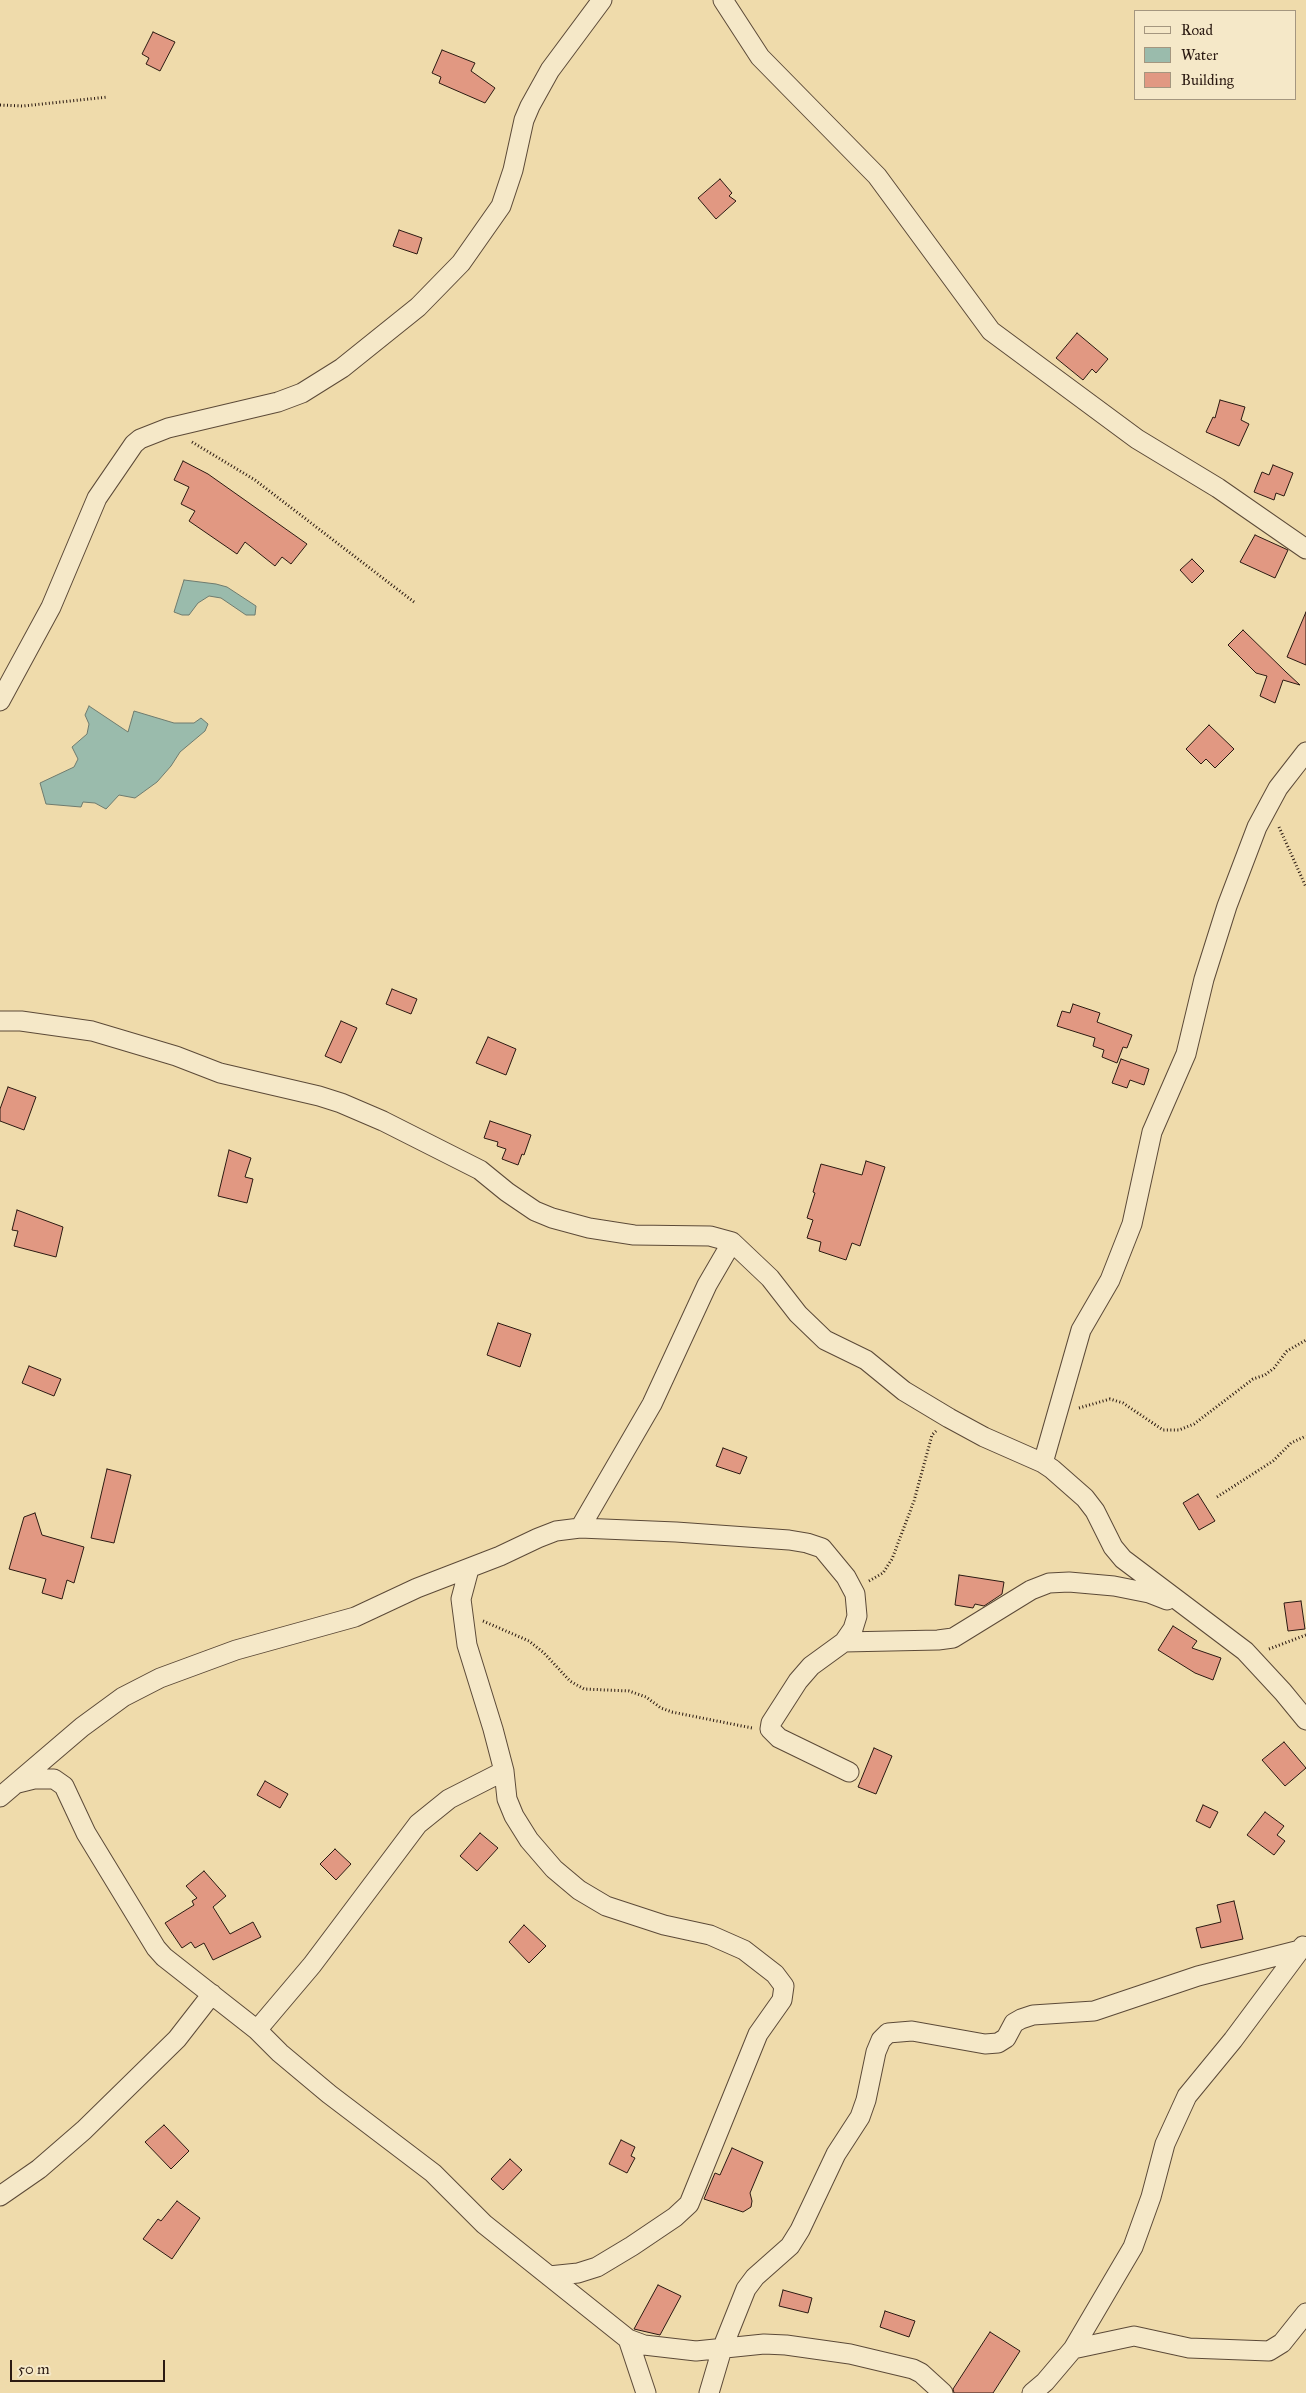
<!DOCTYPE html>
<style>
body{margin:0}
#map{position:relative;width:1306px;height:2393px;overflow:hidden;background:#efdbab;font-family:"IM FELL Great Primer",serif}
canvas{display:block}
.legend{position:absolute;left:1134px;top:10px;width:162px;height:90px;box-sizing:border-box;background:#f5e8c8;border:1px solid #a4967f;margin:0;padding:6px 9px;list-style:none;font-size:15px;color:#2b1a12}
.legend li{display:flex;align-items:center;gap:10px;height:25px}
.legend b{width:25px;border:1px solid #a4967f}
.scale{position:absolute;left:10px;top:2360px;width:155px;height:22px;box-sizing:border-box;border:2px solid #2b1a12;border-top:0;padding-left:6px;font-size:15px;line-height:18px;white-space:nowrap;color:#2b1a12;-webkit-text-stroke:4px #f5e8c8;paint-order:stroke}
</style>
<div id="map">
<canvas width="1306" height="2393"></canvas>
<ul class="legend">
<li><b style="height:6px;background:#f5e8c8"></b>Road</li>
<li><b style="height:14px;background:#9abbac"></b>Water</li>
<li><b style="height:14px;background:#e19882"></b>Building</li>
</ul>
<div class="scale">50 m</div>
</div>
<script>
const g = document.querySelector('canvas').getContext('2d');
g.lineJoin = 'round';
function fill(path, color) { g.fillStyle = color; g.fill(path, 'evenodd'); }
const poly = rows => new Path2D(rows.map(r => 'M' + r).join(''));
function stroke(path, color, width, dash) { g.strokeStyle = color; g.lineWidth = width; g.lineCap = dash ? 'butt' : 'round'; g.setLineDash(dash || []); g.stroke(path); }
const water = poly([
 [184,580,216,584,227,587,256,606,255,615,246,615,221,598,209,596,198,603,189,615,182,615,174,612,184,580],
 [89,706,128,732,134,711,174,723,194,723,201,718,208,724,205,731,180,752,171,766,157,782,135,798,119,795,106,809,95,803,83,802,81,807,46,804,40,783,74,767,78,759,72,747,87,734,89,724,85,715,89,706]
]);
const building = poly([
 [153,32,175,42,160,71,146,64,149,58,142,54,153,32],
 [442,50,475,63,471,71,495,88,485,103,439,83,441,77,432,73,442,50],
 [720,179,732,193,729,196,736,201,716,219,698,198,720,179],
 [399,230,422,238,417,254,393,246,399,230],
 [1077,333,1108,359,1096,373,1092,369,1083,380,1056,358,1077,333],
 [1220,400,1245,407,1241,420,1249,424,1239,446,1206,432,1213,417,1215,418,1220,400],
 [183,461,208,474,307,544,291,564,282,557,275,566,245,542,237,554,189,521,195,511,181,504,189,487,174,480,183,461],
 [1273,465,1293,473,1284,496,1276,493,1274,500,1254,492,1262,472,1269,475,1273,465],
 [1255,535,1288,550,1275,578,1240,562,1255,535],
 [1192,559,1204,571,1192,583,1180,570,1192,559],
 [1306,612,1306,665,1287,657,1306,612],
 [1243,630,1286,672,1300,685,1283,680,1275,703,1260,696,1267,676,1256,673,1228,645,1243,630],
 [1209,725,1234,749,1215,768,1206,759,1201,764,1186,749,1209,725],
 [392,989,417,999,411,1014,386,1004,392,989],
 [1073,1004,1100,1013,1097,1022,1132,1035,1127,1048,1123,1047,1117,1063,1102,1057,1104,1050,1093,1046,1095,1038,1057,1026,1062,1011,1070,1013,1073,1004],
 [341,1021,357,1028,341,1063,325,1056,341,1021],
 [488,1037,516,1049,506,1075,476,1063,488,1037],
 [1121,1059,1149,1069,1144,1085,1130,1080,1127,1088,1112,1083,1121,1059],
 [8,1087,36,1097,24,1130,0,1121,0,1109,8,1087],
 [490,1121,531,1135,524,1155,522,1154,518,1165,502,1159,506,1149,497,1146,498,1142,484,1138,490,1121],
 [229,1150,251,1158,245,1177,253,1179,247,1203,218,1196,229,1150],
 [866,1161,885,1167,860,1246,852,1243,846,1260,819,1251,821,1242,807,1238,813,1220,807,1218,815,1193,813,1192,821,1164,862,1175,866,1161],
 [17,1210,63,1227,56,1257,14,1246,18,1231,12,1230,17,1210],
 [498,1323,531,1334,520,1367,487,1355,498,1323],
 [29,1366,61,1379,54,1396,22,1383,29,1366],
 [723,1448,747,1457,740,1474,716,1466,723,1448],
 [107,1469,131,1475,114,1543,91,1538,107,1469],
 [1198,1494,1215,1521,1199,1530,1183,1503,1198,1494],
 [35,1513,42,1535,84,1547,74,1583,67,1580,62,1599,42,1593,46,1579,9,1569,24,1517,35,1513],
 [959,1575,1004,1582,1002,1594,984,1606,975,1604,973,1608,955,1605,959,1575],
 [1301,1601,1305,1629,1288,1631,1284,1603,1301,1601],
 [1173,1626,1197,1641,1192,1648,1221,1658,1213,1680,1195,1673,1158,1650,1173,1626],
 [1284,1742,1306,1768,1285,1786,1262,1760,1284,1742],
 [874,1748,892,1756,876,1794,858,1787,874,1748],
 [265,1781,288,1794,280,1808,257,1795,265,1781],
 [1203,1805,1218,1812,1210,1828,1196,1821,1203,1805],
 [1265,1812,1284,1826,1277,1835,1285,1841,1274,1855,1247,1835,1265,1812],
 [480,1833,498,1848,477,1871,460,1856,480,1833],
 [335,1849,351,1864,336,1880,320,1864,335,1849],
 [204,1871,226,1896,213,1907,230,1934,253,1922,261,1937,213,1960,204,1943,195,1948,191,1942,182,1948,165,1923,194,1905,192,1901,197,1898,186,1886,204,1871],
 [1234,1901,1243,1939,1201,1948,1196,1928,1221,1922,1217,1905,1234,1901],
 [524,1925,546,1946,529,1963,509,1942,524,1925],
 [164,2125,189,2151,171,2169,145,2142,164,2125],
 [621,2140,635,2147,631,2156,635,2158,627,2173,609,2164,621,2140],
 [732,2148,763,2162,750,2193,752,2201,751,2207,743,2212,704,2199,715,2173,720,2175,732,2148],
 [510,2159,522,2170,503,2190,491,2179,510,2159],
 [177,2201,200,2218,172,2259,143,2239,158,2219,161,2221,177,2201],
 [658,2285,681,2296,660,2335,634,2329,658,2285],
 [783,2290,812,2298,808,2313,779,2306,783,2290],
 [885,2311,915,2321,909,2337,880,2327,885,2311],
 [990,2332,1020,2351,993,2393,954,2393,953,2389,990,2332]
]);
const path = poly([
 [0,105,23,106,108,97],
 [192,442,255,480,414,602],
 [1279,827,1306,887],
 [1079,1408,1110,1399,1123,1403,1163,1430,1179,1430,1194,1424,1253,1379,1265,1375,1274,1368,1287,1351,1306,1340],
 [1217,1497,1273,1461,1291,1443,1306,1436],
 [869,1581,883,1573,892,1559,914,1501,932,1435,936,1431],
 [483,1621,529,1641,544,1653,570,1681,584,1689,629,1691,646,1697,661,1708,672,1712,752,1728],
 [1269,1649,1306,1635]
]);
const street = poly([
 [723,0,760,57,877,176,991,331,1137,439,1218,488,1306,549],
 [0,701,51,607,97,498,134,444,140,439,168,428,278,402,302,393,342,368,418,307,461,263,501,206,513,170,524,120,530,106,550,70,602,0],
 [0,1021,21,1021,92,1031,176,1056,220,1073,319,1096,341,1103,383,1121,480,1170,507,1192,535,1211,552,1218,589,1228,634,1235,710,1236,732,1242,770,1278,798,1314,825,1340,866,1360,904,1391,949,1418,984,1437,1043,1463,1052,1469,1085,1498,1095,1511,1113,1547,1123,1559,1245,1651,1283,1692,1306,1720],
 [1043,1463,1081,1330,1110,1280,1132,1224,1152,1132,1186,1054,1204,979,1227,906,1257,827,1278,788,1306,752],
 [580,1528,652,1404,707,1285,732,1242],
 [469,1569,461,1599,467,1645,493,1729,504,1771,507,1799,514,1816,529,1840,554,1869,579,1890,606,1906,664,1925,710,1935,744,1950,775,1974,784,1986,782,2000,758,2034,689,2204,675,2217,632,2246,597,2267,578,2273,549,2276],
 [844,1642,938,1640,953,1638,1031,1590,1049,1583,1069,1582,1114,1586,1149,1593,1167,1600],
 [18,1783,34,1779,54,1779,64,1786,86,1833,156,1948,164,1957,257,2030,280,2053,329,2094,433,2173,484,2224,628,2339,644,2345,696,2351,764,2344,786,2345,850,2354,913,2369,921,2373,943,2393],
 [0,1797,82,1727,123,1697,160,1678,236,1650,355,1617,417,1588,500,1556,538,1538,556,1531,580,1528,676,1532,789,1540,807,1543,822,1548,846,1577,855,1594,857,1616,853,1629,844,1642,811,1666,798,1681,771,1723,770,1729,779,1738,849,1772],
 [257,2030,312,1965,418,1824,449,1799,504,1771],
 [0,2196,39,2169,84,2130,177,2039,212,1994],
 [628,2339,646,2393],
 [1073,2349,1134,2336,1189,2348,1269,2351,1282,2343,1306,2313],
 [709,2393,722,2349,746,2289,755,2277,790,2246,800,2230,836,2154,860,2117,866,2100,876,2052,881,2040,888,2033,912,2031,985,2044,998,2043,1006,2038,1014,2023,1021,2019,1033,2015,1094,2011,1198,1976,1300,1950],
 [1032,2393,1045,2382,1073,2349,1133,2247,1151,2197,1165,2144,1187,2096,1233,2040,1303,1946]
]);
fill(water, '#9abbac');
stroke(water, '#6e7b6e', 1);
fill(building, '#e19882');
stroke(building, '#2b1a12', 1);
stroke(street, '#5c4a38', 21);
stroke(path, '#2b1a12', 3, [1, 2.5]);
stroke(street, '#f5e8c8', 19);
</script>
